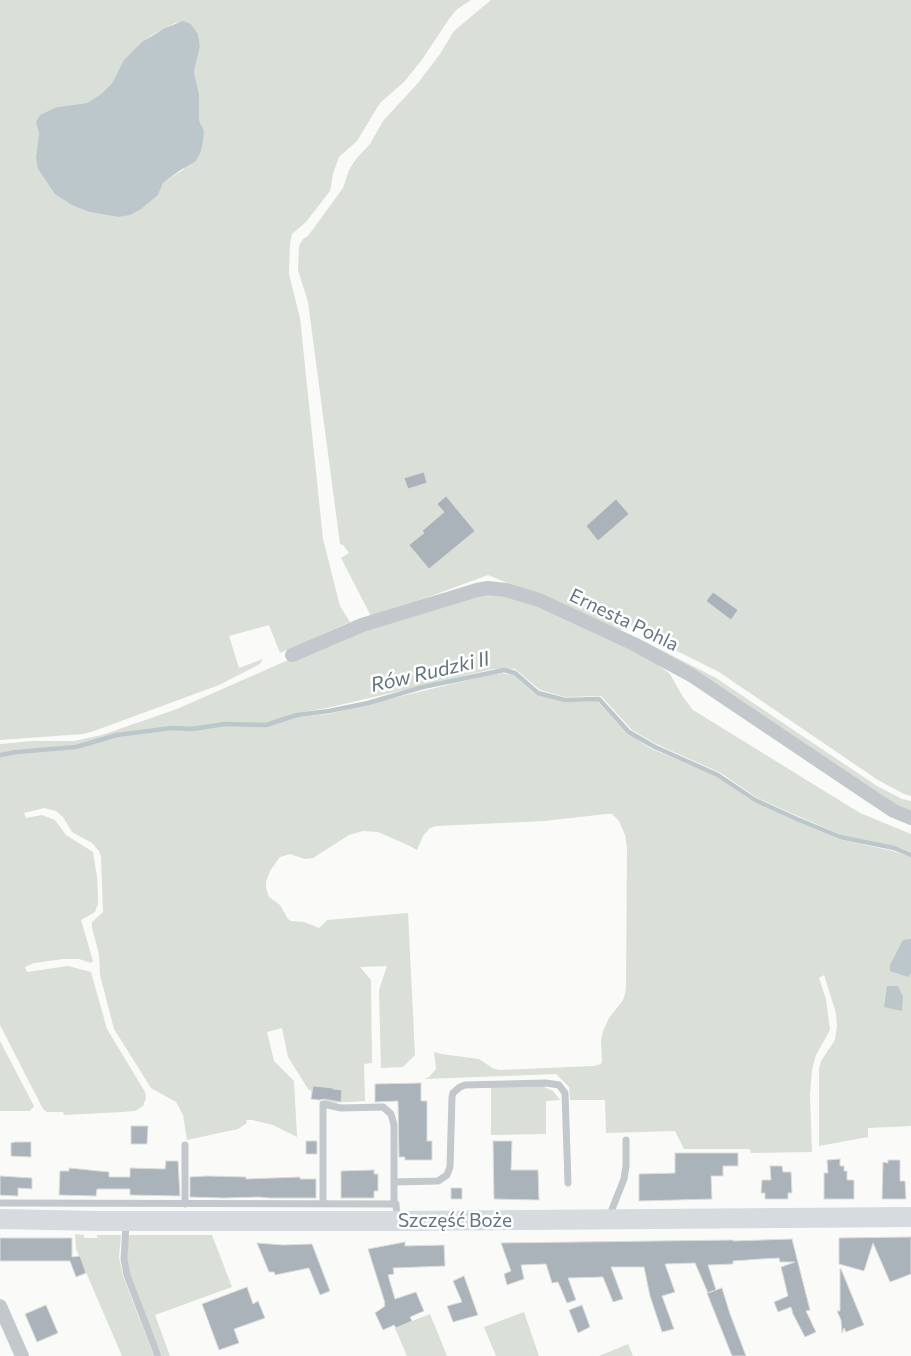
<!DOCTYPE html>
<meta charset="utf-8">
<style>
body{margin:0}
canvas{display:block;background:#fafaf8}
</style>
<canvas width="911" height="1356"></canvas>
<script>
const g = document.querySelector('canvas').getContext('2d');
g.lineJoin = 'round';
function fill(path, color) { g.fillStyle = color; g.fill(path, 'evenodd'); }
const poly = rows => new Path2D(rows.map(r => 'M' + r).join(''));
function stroke(path, color, width, dash) { g.strokeStyle = color; g.lineWidth = width; g.lineCap = dash ? 'butt' : 'round'; g.setLineDash(dash || []); g.stroke(path); }
function label(font, color, halo, rows, align = 'center') {
  g.font = font + ' Commissioner,sans-serif'; g.lineWidth = 5; g.setLineDash([]); g.textBaseline = 'middle'; g.strokeStyle = halo; g.fillStyle = color; for (const [text, x, y, turn = 0] of rows) {
    g.save(); g.translate(x, y); g.rotate((+turn || 0) * Math.PI / 180); g.textAlign = isNaN(turn) ? turn : align; if (halo) g.strokeText(text, 0, 0); g.fillText(text, 0, 0); g.restore();
  }
}
const green = poly([
 [0,0,471,0,456,10,449,19,421,61,404,82,380,103,357,141,339,157,333,174,330,191,306,222,292,234,290,244,289,274,300,318,323,539,340,606,350,622,280,653,269,625,229,636,239,668,263,659,260,664,219,685,94,731,83,734,0,740],
 [175,23,191,24,198,34,200,46,194,72,199,94,199,120,204,131,184,169,163,183,158,195,118,217,89,212,73,205,36,157,39,133,57,107,87,103,101,94,112,83,117,73,150,36],
 [491,0,911,0,911,796,904,794,878,780,719,672,651,638,641,630,626,623,626,628,621,630,488,575,372,618,341,558,349,553,343,545,340,544,308,302,298,270,299,246,303,239,308,236,335,199,343,188,349,170,356,159,370,144,383,121,418,83,440,54,454,31],
 [484,592,538,603,655,662,670,674,683,697,693,710,860,813,911,834,911,852,897,847,841,835,757,798,721,773,656,744,632,730,601,696,565,697,540,690,515,669,493,669,327,708,297,713,266,724,226,723,192,728,173,727,117,734,76,746,16,750,0,754,0,744,33,741,74,741,102,735,177,709,338,638],
 [636,637,716,678,877,786,902,799,911,801,911,811,895,804,713,682],
 [502,673,514,675,535,694,564,702,597,701,628,733,652,749,717,776,752,801,838,839,893,851,911,857,911,1126,868,1128,868,1137,819,1146,819,1069,821,1061,835,1040,837,1026,836,1013,824,975,819,978,826,999,830,1030,816,1055,812,1069,810,1095,812,1152,751,1153,750,1149,684,1149,675,1131,606,1133,605,1100,570,1100,569,1087,556,1074,424,1079,429,1077,436,1069,434,1052,441,1054,479,1059,494,1069,500,1070,593,1066,601,1064,602,1060,601,1040,603,1031,609,1018,623,1000,625,994,626,987,627,847,625,835,619,821,612,814,606,814,544,821,437,826,430,828,423,836,417,850,410,846,378,832,363,831,349,835,313,858,305,859,290,854,280,857,270,871,266,882,266,888,269,897,280,905,288,919,291,921,304,922,319,928,327,920,408,913,415,1055,403,1067,381,1068,379,990,387,966,360,967,371,980,372,1063,364,1064,365,1101,328,1103,308,1089,288,1057,282,1028,267,1032,274,1061,294,1081,297,1137,273,1125,252,1120,246,1120,247,1123,238,1129,187,1140,183,1115,176,1102,151,1088,114,1029,100,975,99,954,92,928,92,922,103,912,101,857,99,851,92,843,72,832,63,817,56,811,44,808,24,813,26,818,42,815,55,820,66,835,93,852,97,877,98,894,98,904,95,912,81,920,93,961,91,963,79,959,63,959,34,963,25,967,27,972,68,966,91,972,107,1029,145,1092,146,1098,143,1106,135,1111,122,1112,64,1115,63,1112,47,1112,43,1109,0,1025,0,756,17,753,76,748,118,737,171,730,194,730,227,726,268,726,297,717,329,714,484,676],
 [0,1041,34,1106,30,1111,0,1111],
 [542,1086,553,1091,560,1100,546,1101,546,1134,491,1135,491,1087],
 [75,1234,84,1235,84,1238,97,1238,97,1235,121,1235,119,1257,123,1276,154,1356,122,1356,76,1249],
 [128,1235,212,1235,232,1287,155,1315,170,1356,162,1356,129,1274,127,1264],
 [524,1312,539,1356,496,1356,484,1327],
 [430,1314,447,1356,407,1356,395,1328],
 [628,1344,633,1356,599,1356]
]);
const water = poly([
 [183,21,191,24,198,34,200,46,194,72,199,94,199,120,204,131,203,141,201,151,196,161,179,171,163,183,158,195,141,209,130,215,118,217,89,212,72,205,55,194,38,169,36,157,39,133,36,122,40,115,57,107,87,103,101,94,112,83,124,60,142,42,165,28],
 [911,939,911,973,908,977,890,971,890,965,903,940],
 [887,986,898,986,903,997,902,1011,884,1007]
]);
const stream = poly([
 [0,755,16,752,76,747,117,735,149,731,171,728,192,729,225,724,266,725,297,715,329,711,368,703,423,687,504,670,515,673,538,693,565,700,599,699,629,732,655,747,718,775,755,800,797,819,840,837,894,848,911,855]
]);
const building = poly([
 [424,472,427,483,408,489,404,478,424,472],
 [446,496,475,531,429,569,409,545,424,533,422,531,444,512,437,504,446,496],
 [616,499,629,514,598,541,586,526,616,499],
 [713,592,738,610,731,620,706,601,713,592],
 [421,1083,421,1101,427,1101,427,1141,432,1141,432,1160,405,1160,405,1157,399,1157,398,1101,375,1102,375,1084,421,1083],
 [313,1086,333,1088,333,1089,342,1090,341,1102,324,1099,319,1100,311,1099,313,1086],
 [131,1126,148,1126,147,1144,131,1144,131,1126],
 [306,1141,317,1141,317,1154,306,1154,306,1141],
 [493,1141,512,1141,511,1170,538,1170,539,1200,494,1199,493,1141],
 [15,1142,31,1142,31,1157,11,1156,11,1143,15,1142],
 [675,1153,738,1153,738,1166,723,1166,723,1176,711,1176,712,1199,639,1201,639,1174,675,1173,675,1153],
 [840,1159,840,1166,844,1166,844,1171,847,1171,847,1180,854,1180,854,1199,824,1199,824,1173,828,1173,827,1160,840,1159],
 [888,1160,900,1160,900,1181,905,1181,906,1199,882,1199,883,1162,888,1163,888,1160],
 [166,1161,178,1161,180,1196,130,1195,130,1189,97,1189,96,1196,59,1195,60,1171,69,1171,69,1168,109,1172,109,1177,130,1177,130,1168,165,1169,166,1161],
 [770,1166,782,1166,783,1172,791,1172,792,1193,788,1193,788,1199,765,1199,765,1193,761,1193,762,1180,771,1180,770,1166],
 [374,1170,374,1174,378,1174,378,1191,374,1191,374,1198,341,1198,341,1171,374,1170],
 [0,1176,32,1178,32,1189,18,1188,18,1196,0,1195,0,1176],
 [207,1176,246,1177,246,1179,300,1177,300,1179,316,1179,316,1198,270,1198,259,1197,223,1198,190,1197,190,1177,207,1176],
 [451,1188,462,1188,462,1199,451,1199,451,1188],
 [911,1237,911,1274,890,1282,873,1243,864,1271,839,1264,839,1238,911,1237],
 [0,1238,72,1238,72,1257,80,1256,86,1273,76,1277,70,1261,0,1261,0,1238],
 [792,1239,810,1310,806,1311,816,1332,805,1337,793,1314,791,1307,778,1312,774,1302,788,1296,781,1267,795,1262,780,1262,779,1258,761,1259,733,1261,733,1264,708,1265,716,1290,708,1293,695,1263,665,1264,675,1292,662,1296,674,1329,662,1332,650,1296,644,1267,611,1267,623,1299,613,1302,603,1277,568,1278,576,1300,567,1303,558,1282,552,1283,546,1264,521,1265,524,1279,507,1285,504,1274,511,1271,501,1243,733,1240,733,1241,792,1239],
 [405,1242,405,1246,444,1245,445,1266,393,1268,394,1274,388,1275,395,1299,416,1292,424,1311,410,1317,412,1321,396,1328,394,1325,383,1330,375,1313,385,1306,384,1303,385,1303,368,1249,405,1242],
 [257,1243,283,1245,312,1244,330,1291,320,1295,309,1268,275,1275,274,1272,269,1272,257,1243],
 [840,1269,841,1269,864,1325,846,1332,844,1328,842,1333,841,1320,837,1311,840,1311,840,1269],
 [464,1276,478,1315,453,1322,447,1306,462,1302,453,1281,464,1276],
 [247,1287,253,1304,258,1301,265,1318,234,1329,239,1343,219,1350,202,1304,247,1287],
 [722,1288,730,1314,746,1356,732,1356,707,1293,722,1288],
 [46,1305,58,1333,37,1342,25,1314,46,1305],
 [582,1305,590,1327,578,1333,569,1310,582,1305]
]);
const lane = poly([
 [185,1145,185,1204],
 [394,1182,438,1181,447,1175,450,1167,452,1097,453,1093,460,1087,465,1085,546,1083,559,1085,565,1093,568,1183],
 [0,1203,396,1204,397,1218],
 [323,1204,323,1104,341,1108,383,1107,391,1114,394,1125,394,1204],
 [609,1217,624,1179,626,1166,626,1140],
 [126,1224,124,1259,127,1275,158,1356]
]);
const street = poly([
 [292,655,362,625,477,590,488,588,506,590,539,600,634,644,691,675,877,800,894,811,911,818],
 [0,1306,22,1356]
]);
const secondary = poly([
 [0,1219,99,1221,397,1221,911,1217]
]);
const streetNames = [
 ["Ernesta Pohla",624,620,26],
 ["Szczęść Boże",455,1221]
];
const waterNames = [
 ["Rów Rudzki II",430,672,-13]
];
fill(green, '#dadfd7');
fill(water, '#bbc7cb');
stroke(stream, '#bbc7cb', 4.5);
fill(building, '#aab3b9');
stroke(building, '#dcdcda', 1);
stroke(lane, '#c3c8cc', 7);
stroke(street, '#c3c8cc', 14);
stroke(secondary, '#d6dbdf', 20);
label('19px', '#657683', '#fff', streetNames);
label('italic 20px', '#60757c', '#fff', waterNames);
</script>
